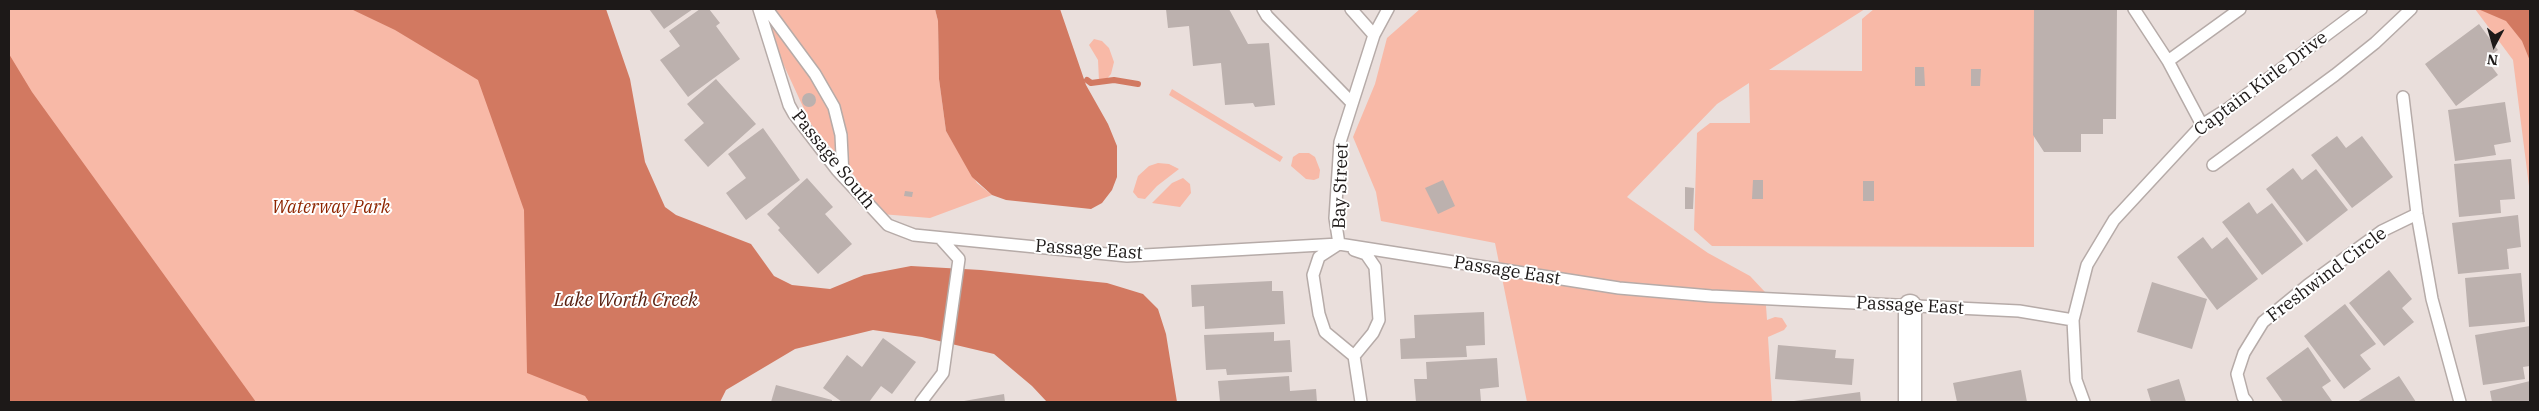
<!DOCTYPE html>
<style>
body{margin:0}
#map{position:relative;width:2539px;height:411px;overflow:hidden;background:#eadfdc;font-family:"IBM Plex Serif",serif}
canvas{display:block}
.frame{position:absolute;inset:0;border:10px solid #1d1918;pointer-events:none}
.north{position:absolute;left:2469px;top:20px;width:50px;height:50px;-webkit-text-stroke:4px #fff;paint-order:stroke;rotate:186deg;font-size:14px;font-weight:700;line-height:20px;text-align:center;color:#1d1918}
.north::after{content:'';display:block;margin:auto;width:18px;height:22px;background:#1d1918;clip-path:polygon(50% 0,100% 100%,50% 72%,0 100%)}
</style>
<div id="map">
<canvas width="2539" height="411"></canvas>
<div class="frame"></div>
<div class="north">N</div>
</div>
<script>
const g = document.querySelector('canvas').getContext('2d');
g.lineJoin = 'round';
function fill(path, color) { g.fillStyle = color; g.fill(path, 'evenodd'); }
const poly = rows => new Path2D(rows.map(r => 'M' + r).join(''));
function stroke(path, color, width, dash) { g.strokeStyle = color; g.lineWidth = width; g.lineCap = dash ? 'butt' : 'round'; g.setLineDash(dash || []); g.stroke(path); }
function label(font, color, halo, rows, align = 'center') {
  g.font = font + ' "IBM Plex Serif",serif'; g.lineWidth = 4; g.setLineDash([]); g.textBaseline = 'middle'; g.strokeStyle = halo; g.fillStyle = color; for (const [text, x, y, turn = 0] of rows) {
    g.save(); g.translate(x, y); g.rotate((+turn || 0) * Math.PI / 180); g.textAlign = isNaN(turn) ? turn : align; if (halo) g.strokeText(text, 0, 0); g.fillText(text, 0, 0); g.restore();
  }
}
const green = poly([
 [9,9,374,9,505,87,607,402,234,402,9,101],
 [766,9,935,9,938,21,939,79,946,131,977,183,992,195,930,218,881,214,853,174,811,124,780,57],
 [1420,9,1865,9,1769,70,1862,71,1862,19,1874,9,2034,9,2034,247,1712,246,1694,230,1697,133,1710,123,1750,123,1749,83,1717,104,1627,197,1708,253,1750,276,1765,292,1767,320,1775,317,1782,318,1787,326,1784,330,1768,337,1772,402,1527,402,1495,243,1381,221,1376,192,1353,137,1375,84,1387,38],
 [2475,9,2530,9,2530,194,2513,60],
 [1094,39,1102,41,1109,48,1114,62,1111,74,1104,82,1099,81,1098,60,1089,45],
 [1172,89,1283,157,1280,162,1169,95],
 [1299,153,1309,153,1315,157,1320,170,1319,178,1314,180,1306,179,1291,166,1293,157],
 [1158,163,1169,164,1179,169,1157,186,1145,199,1138,198,1133,192,1138,176,1149,166],
 [1183,178,1190,184,1191,193,1180,207,1152,203,1172,183]
]);
const water = poly([
 [351,9,606,9,630,79,645,162,665,207,676,215,751,244,774,276,792,285,830,289,864,275,911,266,981,270,1107,283,1143,294,1158,309,1166,334,1177,402,1047,402,1032,386,994,354,922,337,873,330,795,349,726,390,720,402,589,402,585,396,527,373,524,210,478,80,395,30],
 [935,9,1060,9,1086,85,1108,124,1117,146,1117,177,1112,190,1102,203,1091,209,1006,200,992,195,972,177,946,131,939,79,938,21],
 [2478,9,2530,9,2530,61,2522,41,2506,21],
 [9,54,32,92,256,402,9,402]
]);
const stream = poly([
 [1087,80,1091,83,1114,80,1138,84]
]);
const building = poly([
 [649,9,693,9,664,29],
 [700,9,709,9,720,23,716,26,740,59,688,97,660,60,680,46,669,31],
 [1166,9,1229,9,1248,44,1269,43,1275,105,1255,107,1253,103,1225,105,1221,63,1193,66,1189,26,1168,28],
 [2034,9,2117,9,2116,119,2103,119,2103,134,2081,134,2081,152,2044,152,2033,135],
 [2479,24,2498,50,2486,59,2498,75,2456,106,2425,64],
 [1915,67,1924,67,1925,86,1915,86],
 [1971,69,1981,69,1980,86,1971,86],
 [716,79,756,124,708,167,684,140,704,123,687,104],
 '802 100a7 7 0 1 1 14 0a7 7 0 1 1-14 0Z',
 [2505,102,2511,142,2494,145,2496,155,2455,161,2448,110],
 [763,128,800,180,746,220,726,193,746,178,728,154],
 [2337,136,2346,148,2362,136,2393,177,2352,208,2311,155],
 [2511,159,2515,199,2500,200,2501,213,2459,217,2454,164],
 [2293,168,2302,180,2316,169,2348,210,2307,242,2266,189],
 [807,178,833,207,825,214,852,244,818,274,778,230,780,228,767,214],
 [1443,180,1455,206,1438,214,1425,188],
 [1753,180,1763,180,1763,199,1752,199],
 [1863,181,1874,181,1874,201,1863,201],
 [1685,187,1694,188,1693,209,1685,209],
 [905,191,913,192,912,197,904,196],
 [2249,202,2257,214,2272,203,2303,244,2262,275,2222,222],
 [2518,215,2521,247,2507,249,2509,269,2458,274,2452,223],
 [2203,237,2212,249,2227,237,2258,279,2217,310,2177,257],
 [2389,270,2412,299,2402,308,2414,322,2384,346,2349,303],
 [2521,273,2525,322,2469,327,2465,278],
 [1272,281,1272,291,1283,291,1285,324,1205,329,1204,306,1192,307,1191,285],
 [2152,282,2207,299,2192,349,2137,332],
 [2345,304,2376,344,2360,355,2371,369,2344,389,2304,336],
 [1484,312,1485,345,1466,346,1467,357,1401,359,1400,339,1415,338,1414,315],
 [2530,326,2530,366,2523,367,2525,379,2483,385,2475,335],
 [1274,332,1274,341,1290,340,1292,372,1227,375,1226,369,1206,370,1204,335],
 [883,338,916,362,892,394,881,386,869,402,842,402,823,388,847,355,862,367],
 [1778,345,1836,350,1835,358,1854,359,1852,385,1775,379],
 [2308,347,2331,381,2322,387,2332,401,2283,402,2266,378],
 [1497,358,1499,387,1480,389,1481,401,1416,402,1414,379,1427,379,1426,362],
 [2021,370,2027,402,1957,402,1953,383],
 [1289,376,1290,391,1316,389,1317,402,1220,402,1218,381],
 [2399,376,2416,402,2357,402],
 [2179,379,2186,402,2151,402,2147,389],
 [2530,381,2530,402,2492,402,2490,391],
 [776,385,832,400,832,402,771,402],
 [1860,392,1861,402,1794,402,1794,401],
 [1004,394,1005,402,964,402,964,401]
]);
const service = poly([
 [759,9,789,105,794,114,837,170,888,225,914,235,1127,256,1339,244,1619,288,1711,296,2019,311,2073,320],
 [767,9,815,74,834,107,841,135,843,176],
 [1263,9,1267,16,1352,103],
 [1351,9,1374,35],
 [2134,9,2168,61,2240,9],
 [2168,61,2202,125],
 [2403,97,2417,214,2432,299,2460,402],
 [2213,165,2335,75,2375,43,2411,9],
 [1354,250,1366,254,1375,267,1379,320,1373,333,1354,356],
 [921,402,943,373,959,259,941,239],
 [1361,402,1354,356,1325,332,1319,314,1313,275,1319,257,1339,244,1335,218,1340,142,1374,35,1388,9],
 [2084,402,2076,380,2073,320,2087,265,2114,220,2202,125,2226,110,2361,9],
 [2247,402,2243,397,2237,374,2244,353,2263,322,2308,285,2382,231,2417,214]
]);
const minor = poly([
 [1910,306,1910,402]
]);
const streetNames = [
 ["Captain Kirle Drive",2261,84,-37],
 ["Passage South",833,160,51],
 ["Bay Street",1341,186,-88],
 ["Passage East",1089,250,4],
 ["Passage East",1507,271,9],
 ["Freshwind Circle",2327,275,-37],
 ["Passage East",1910,306,3]
];
const parkNames = [
 ["Waterway Park",331,208]
];
const waterNames = [
 ["Lake Worth Creek",626,301]
];
fill(green, '#f8b9a7');
fill(water, '#d27961');
stroke(stream, '#d27961', 6);
fill(building, '#bcb1ae');
stroke(service, '#b6aba8', 14);
stroke(minor, '#b6aba8', 25);
stroke(service, '#fff', 11);
stroke(minor, '#fff', 22);
label('18px', '#1d1918', '#fff', streetNames);
label('italic 18px', '#8e2500', '#fff', parkNames);
label('italic 19px', '#5a2111', '#fff', waterNames);
</script>
